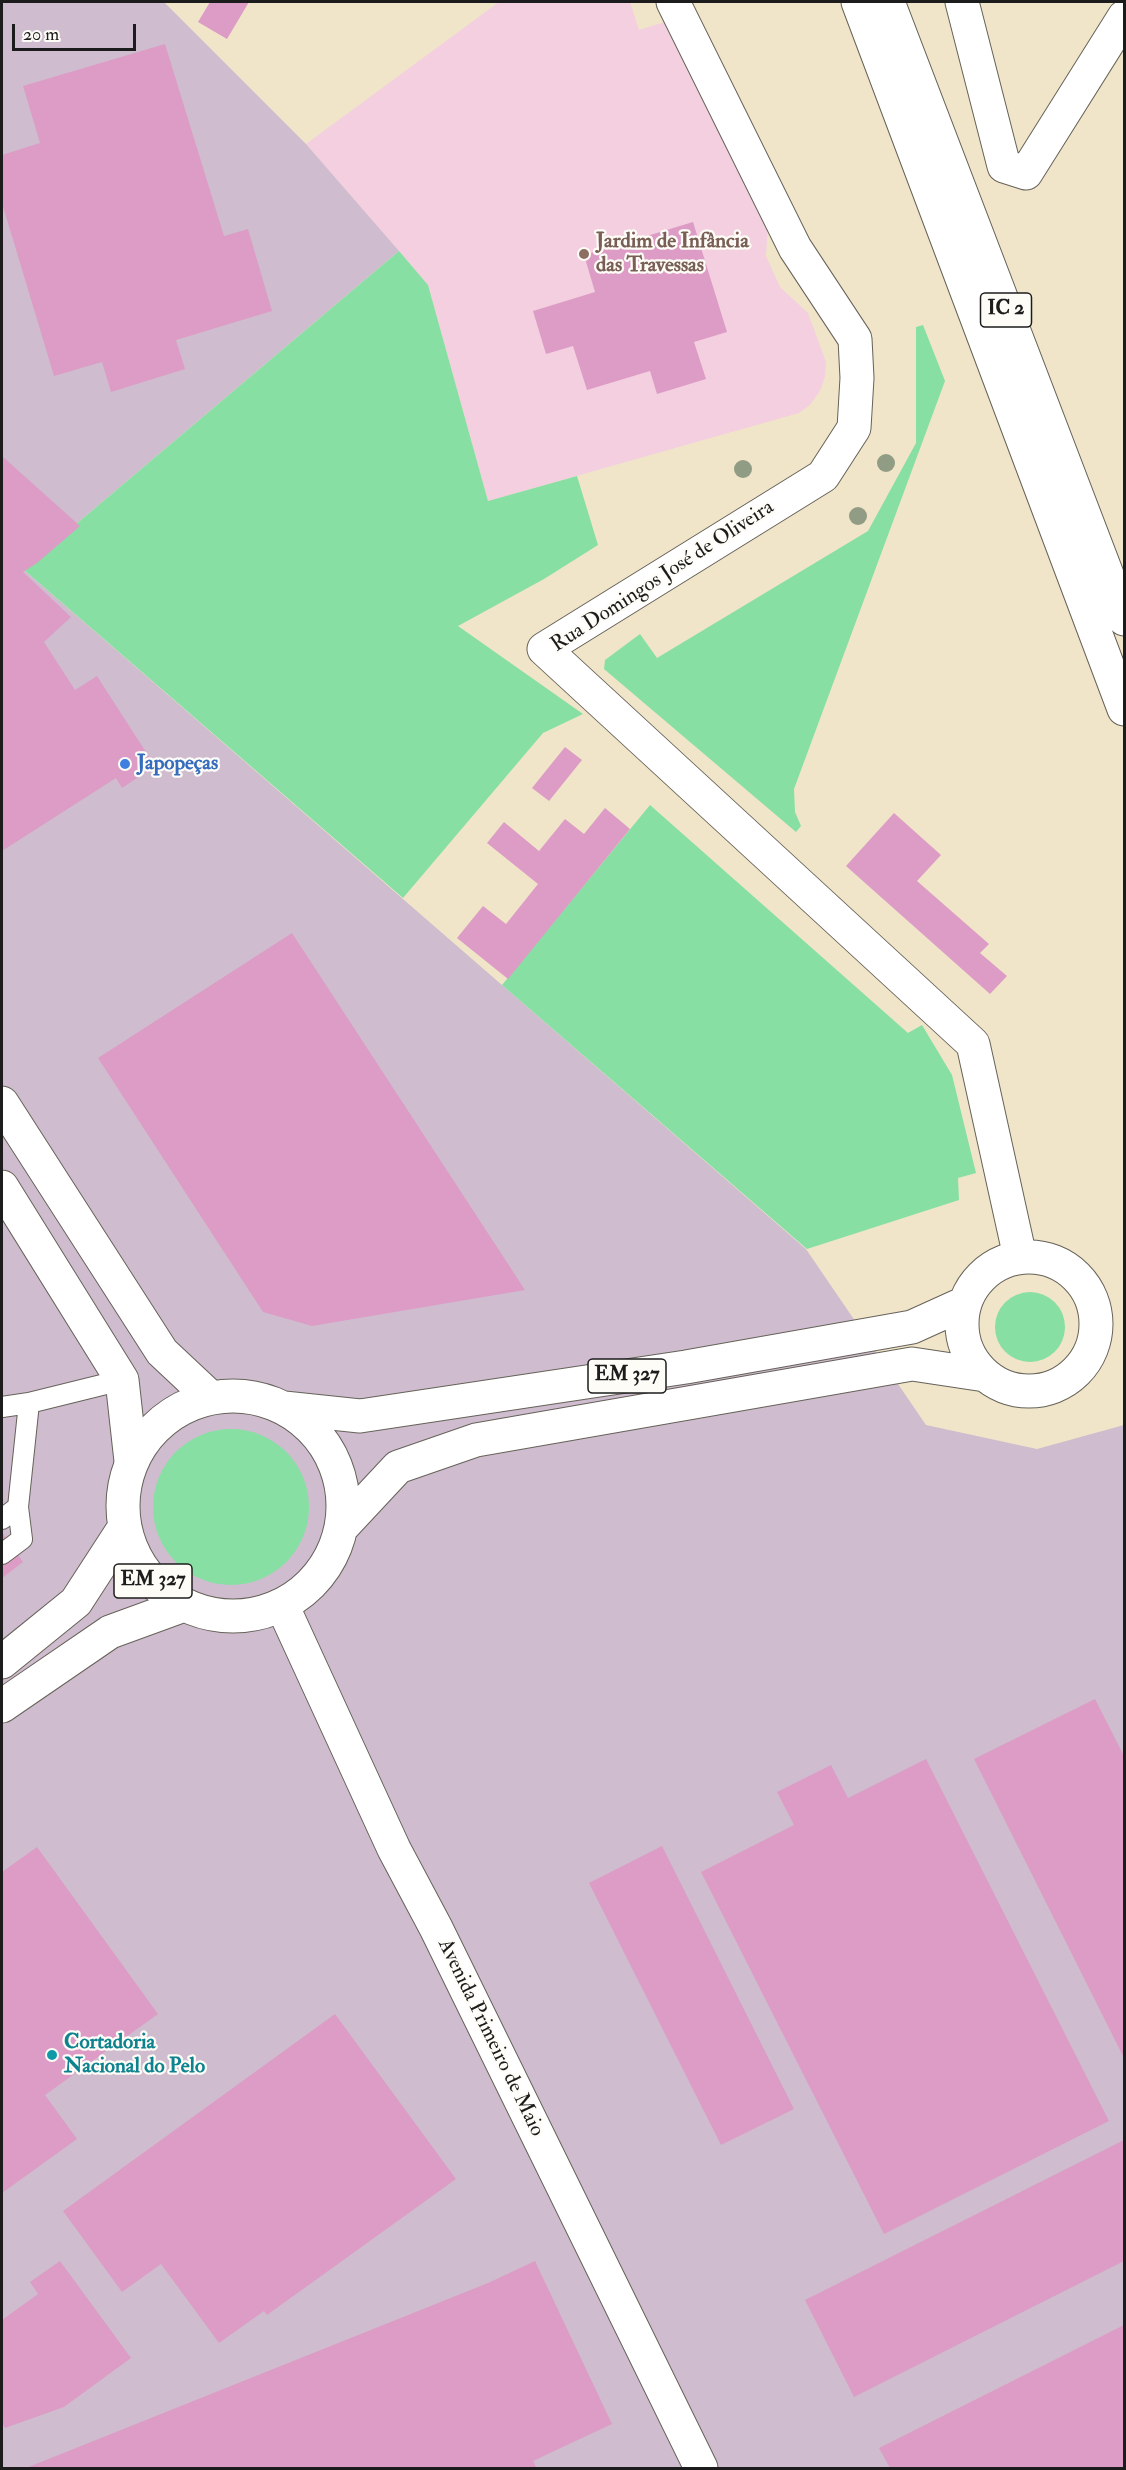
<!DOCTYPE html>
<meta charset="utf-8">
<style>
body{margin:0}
#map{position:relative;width:1126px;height:2470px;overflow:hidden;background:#f0e5c9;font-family:"IM FELL Double Pica",serif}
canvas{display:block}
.frame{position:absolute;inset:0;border:3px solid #1c1c1c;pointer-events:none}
.scale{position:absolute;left:12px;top:24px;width:124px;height:27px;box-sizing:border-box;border:3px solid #1c1c1c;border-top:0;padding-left:8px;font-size:18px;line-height:21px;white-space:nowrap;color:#1c1c1c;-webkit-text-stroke:4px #fdfcf7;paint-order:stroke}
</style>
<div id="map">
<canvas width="1126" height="2470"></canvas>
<div class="frame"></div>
<div class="scale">20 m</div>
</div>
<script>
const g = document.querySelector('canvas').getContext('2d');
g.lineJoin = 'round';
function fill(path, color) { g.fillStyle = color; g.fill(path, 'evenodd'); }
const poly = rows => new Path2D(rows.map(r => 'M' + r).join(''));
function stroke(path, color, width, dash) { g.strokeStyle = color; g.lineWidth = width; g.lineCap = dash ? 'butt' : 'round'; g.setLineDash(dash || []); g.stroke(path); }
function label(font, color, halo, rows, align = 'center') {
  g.font = font + ' "IM FELL Double Pica",serif'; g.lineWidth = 4.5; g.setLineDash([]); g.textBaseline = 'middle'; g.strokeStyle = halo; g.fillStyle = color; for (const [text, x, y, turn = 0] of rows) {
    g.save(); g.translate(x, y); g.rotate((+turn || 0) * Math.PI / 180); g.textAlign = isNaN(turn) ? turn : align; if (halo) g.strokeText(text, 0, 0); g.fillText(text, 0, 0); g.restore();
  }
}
const built = poly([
 [499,2,630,2,639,30,668,21,768,225,766,256,780,287,808,313,826,362,825,377,820,391,810,405,799,413,488,501,428,285,306,144]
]);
const industrial = poly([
 [2,2,164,2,306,144,399,251,23,569,806,1249,926,1425,1037,1449,1124,1425,1124,2468,2,2468]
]);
const green = poly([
 [399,251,428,285,488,501,577,476,598,545,544,579,458,626,583,714,543,733,403,898,23,569],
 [923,325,945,381,794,789,795,812,801,826,796,832,604,669,605,660,640,634,657,658,868,531,916,443,916,327],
 [650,805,908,1033,922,1025,952,1075,976,1173,958,1178,959,1200,807,1249,502,985],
 '995 1327a35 35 0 1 1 70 0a35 35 0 1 1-70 0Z',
 '153 1507a78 78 0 1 1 156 0a78 78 0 1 1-156 0Z'
]);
const building = poly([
 [210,2,249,2,227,39,198,22],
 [165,44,224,236,248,229,272,311,176,340,185,369,111,392,102,362,54,376,2,203,2,155,40,143,23,86],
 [693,222,727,332,694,342,706,379,657,394,650,371,587,390,573,346,546,354,533,311,595,292,584,255],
 [2,456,80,526,37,563,23,572,71,617,44,642,75,690,97,676,155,766,122,788,116,778,2,851],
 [565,747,582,760,549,801,532,788],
 [605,808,630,829,508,979,457,938,483,906,506,924,538,884,487,843,504,822,539,851,565,819,584,834],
 [894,813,941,855,917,881,989,944,980,953,1007,976,990,994,846,866],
 [292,933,525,1290,312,1326,263,1312,98,1058],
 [2,1532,23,1562,2,1578],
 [1095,1699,1124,1756,1124,2058,974,1759],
 [926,1759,1109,2121,884,2234,701,1872,794,1825,777,1792,831,1765,848,1798],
 [662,1846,794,2109,721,2145,589,1883],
 [37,1847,158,2014,45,2095,77,2139,2,2193,2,1872],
 [335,2014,456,2179,267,2315,264,2311,219,2343,161,2264,122,2292,63,2211],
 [1124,2140,1124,2261,854,2397,805,2300],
 [60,2261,131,2358,64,2407,5,2428,2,2423,2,2320,38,2294,30,2282],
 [535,2261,612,2424,533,2461,536,2467,26,2468,488,2283],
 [1124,2325,1124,2468,890,2468,879,2448]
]);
const service = poly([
 [2,1407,29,1403],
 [2,1519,18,1507,29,1403,122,1380],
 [2,1554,22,1539,18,1507]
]);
const minor = poly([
 [673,2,795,248,855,339,857,378,854,428,823,476,544,649,973,1044,1020,1257],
 [962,2,1004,166,1026,173,1124,17],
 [2,1103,162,1352,210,1397],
 [2,1187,122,1380,131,1461],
 [282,1605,394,1849,436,1928,701,2468]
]);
const primary = poly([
 '962 1324a67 67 0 1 1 134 0a67 67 0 1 1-134 0Z',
 '123 1506a110 110 0 1 1 220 0a110 110 0 1 1-220 0Z',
 [284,1408,360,1416,686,1367,912,1327,965,1303],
 [342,1527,398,1467,476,1440,912,1364,985,1375],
 [2,1662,76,1602,124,1528],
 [2,1706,110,1632,184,1605]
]);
const trunk = poly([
 [858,2,1124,709],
 [888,2,1124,619]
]);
const trees = [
 [886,463],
 [743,469],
 [858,516]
];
const markers = [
 [584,254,6,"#8d6e63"],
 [125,764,6,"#3f7fe0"],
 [52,2055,6,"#0f9aa8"]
];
const shields = [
 [1006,310,51],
 [627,1376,78],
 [153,1581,78]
];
const shieldNames = [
 ["IC 2",1006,310],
 ["EM 327",627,1376],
 ["EM 327",153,1581]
];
const educationNames = [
 ["Jardim de Infância",596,242],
 ["das Travessas",596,266]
];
const streetNames = [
 ["Rua Domingos José de Oliveira",663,577,-33],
 ["Avenida Primeiro de Maio",490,2038,64]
];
const shopNames = [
 ["Japopeças",137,764]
];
const cultureNames = [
 ["Cortadoria",64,2043],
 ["Nacional do Pelo",64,2067]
];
fill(built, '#f3cfe0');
fill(industrial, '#cfbdcf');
fill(green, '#87dfa3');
fill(building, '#dc9cc5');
stroke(service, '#666259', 22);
stroke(minor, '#666259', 35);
stroke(primary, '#666259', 35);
stroke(trunk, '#666259', 35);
stroke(service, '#fff', 20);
stroke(minor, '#fff', 33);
stroke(primary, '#fff', 33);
stroke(trunk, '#fff', 33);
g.fillStyle = '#909c84';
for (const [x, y] of trees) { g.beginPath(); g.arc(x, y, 9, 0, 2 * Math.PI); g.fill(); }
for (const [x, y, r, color] of markers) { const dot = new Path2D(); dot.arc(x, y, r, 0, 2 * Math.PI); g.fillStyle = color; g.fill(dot); stroke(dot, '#fdfcf7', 2); }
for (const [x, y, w] of shields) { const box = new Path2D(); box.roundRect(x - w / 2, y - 17, w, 34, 4.5); g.fillStyle = '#fdfcf7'; g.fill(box); stroke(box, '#1c1c1c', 1.5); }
label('bold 20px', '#1c1c1c', null, shieldNames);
label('bold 21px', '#785e54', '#fdfcf7', educationNames, 'left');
label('21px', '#1c1c1c', '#fdfcf7', streetNames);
label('bold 21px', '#366cbe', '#fdfcf7', shopNames, 'left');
label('bold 21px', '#0d838f', '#fdfcf7', cultureNames, 'left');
</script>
